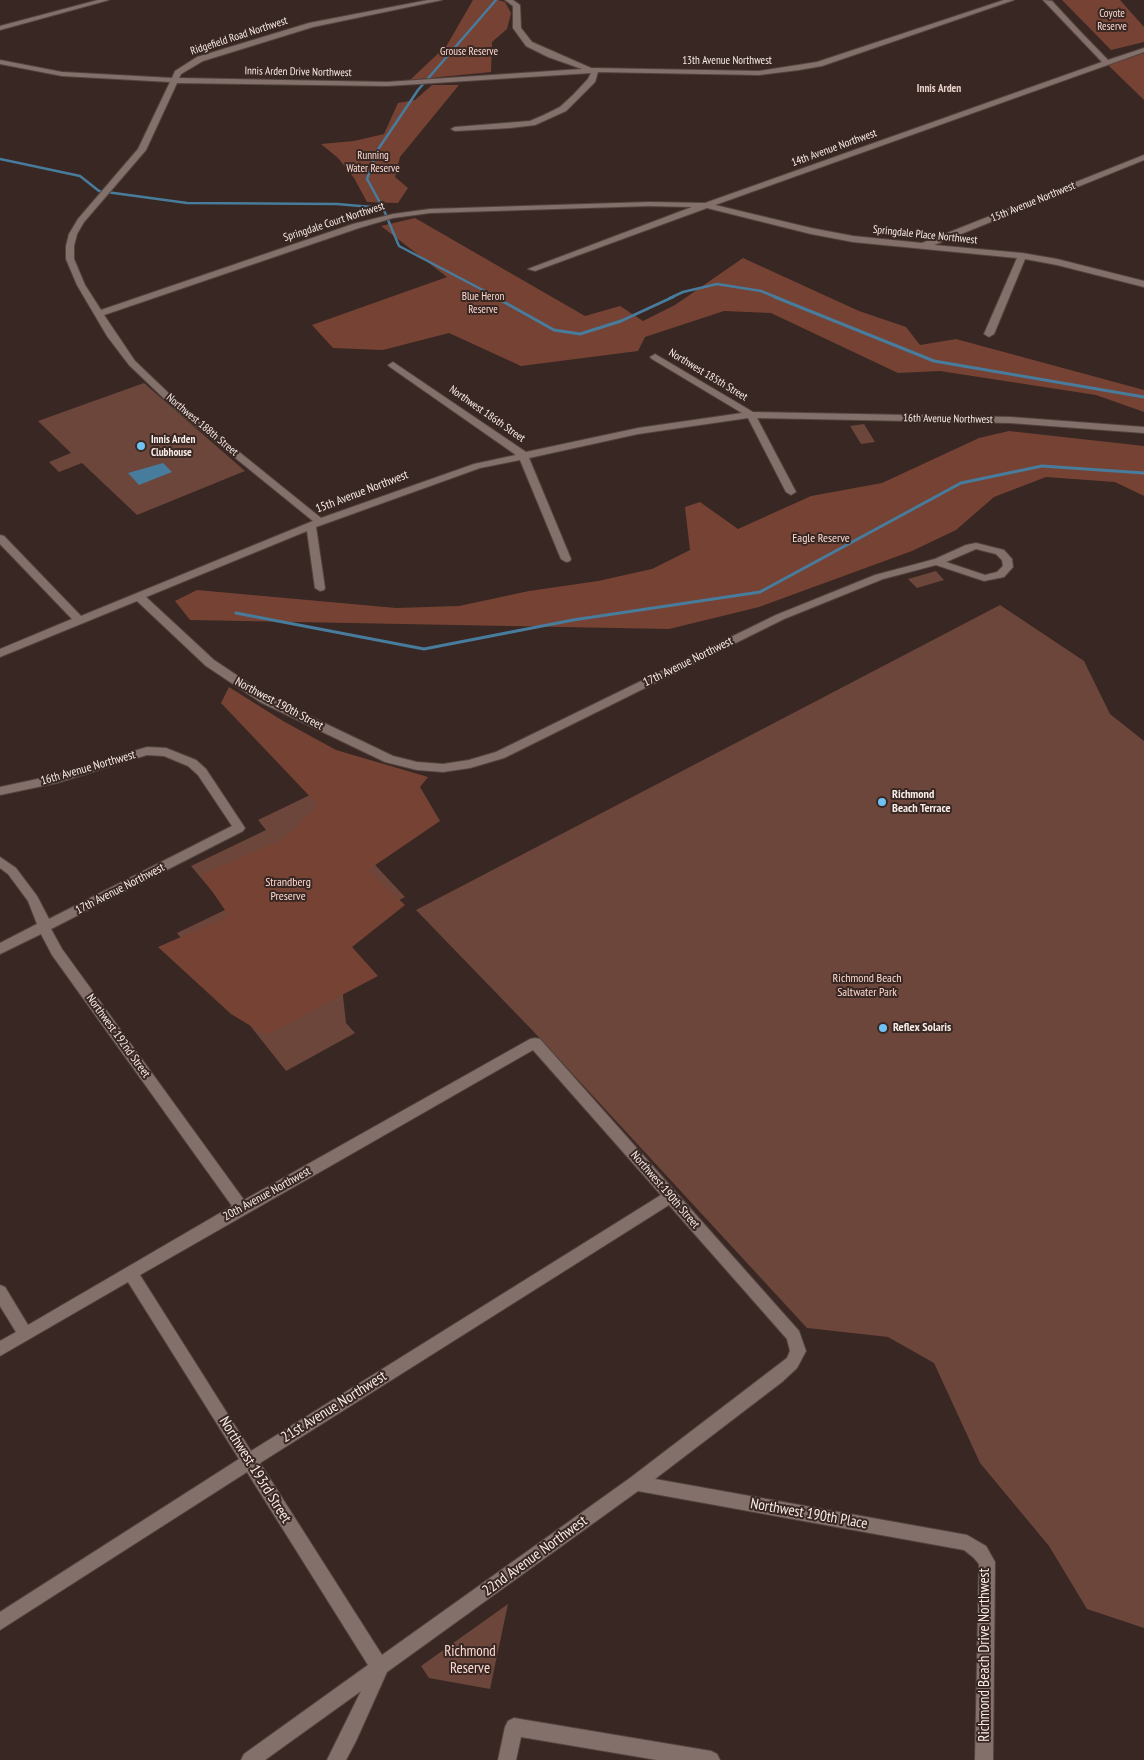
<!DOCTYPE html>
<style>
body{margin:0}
canvas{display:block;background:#382722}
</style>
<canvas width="1144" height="1760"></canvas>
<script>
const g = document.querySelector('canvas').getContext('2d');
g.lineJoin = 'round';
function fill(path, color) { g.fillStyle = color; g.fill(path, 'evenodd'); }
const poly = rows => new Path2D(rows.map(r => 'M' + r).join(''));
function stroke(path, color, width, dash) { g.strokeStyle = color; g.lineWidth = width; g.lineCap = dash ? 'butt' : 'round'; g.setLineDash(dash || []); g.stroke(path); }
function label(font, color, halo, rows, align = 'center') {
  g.font = font + ' "PT Sans Narrow",sans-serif'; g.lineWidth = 4; g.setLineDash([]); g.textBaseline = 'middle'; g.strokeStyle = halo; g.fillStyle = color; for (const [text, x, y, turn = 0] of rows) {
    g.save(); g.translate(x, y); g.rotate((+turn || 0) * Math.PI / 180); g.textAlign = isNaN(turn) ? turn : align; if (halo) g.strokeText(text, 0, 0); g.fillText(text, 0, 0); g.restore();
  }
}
const green = poly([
 [144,383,245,471,137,515,82,463,59,472,49,462,71,453,38,421],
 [864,424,875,442,861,444,850,426],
 [936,571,944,580,917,588,908,579],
 [1000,605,1084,661,1110,714,1144,741,1144,1628,1087,1609,1049,1546,980,1463,934,1363,888,1337,807,1328,533,1031,416,910],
 [310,795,405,897,336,932,346,1023,355,1033,286,1071,177,933,227,909,191,866,266,830,258,820],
 [508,1604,490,1689,429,1678,421,1666]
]);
const forest = poly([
 [473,0,498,0,505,2,511,13,507,29,492,42,491,72,410,80,447,45],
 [1062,0,1120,0,1144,27,1144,42,1111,50],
 [1144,53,1144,100,1108,65],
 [432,85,459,85,400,157,395,177,408,188,398,203,367,202,354,178,338,158,321,144,354,141,384,134,398,103,415,100],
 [415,218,585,316,620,306,643,321,675,305,743,258,859,311,906,327,920,345,956,339,1144,390,1144,412,1096,395,940,371,898,373,771,313,724,311,645,337,638,351,521,366,449,333,383,350,333,348,312,325,447,277,381,226],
 [1009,431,1144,446,1144,496,1115,482,1046,477,994,497,956,530,912,551,759,607,669,629,190,620,175,601,197,590,396,608,459,606,529,591,598,581,652,569,690,550,685,507,700,502,738,529,811,496,882,483,979,438],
 [229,687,283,721,336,750,428,777,420,787,440,821,368,870,405,905,352,947,378,976,266,1035,231,1014,158,947,229,916,201,875,283,839,318,805,221,703]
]);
const water = poly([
 [163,463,172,472,139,485,128,473]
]);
const streamFar1 = poly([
 [496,0,418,90,377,151,367,179,383,208,399,246,498,298],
 [0,159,80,176,99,191,187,203,337,204,383,208],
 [670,298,683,292,717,284,761,291,778,298]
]);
const stream = poly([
 [495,297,554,330,580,334,621,321,673,297],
 [775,297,934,361,1144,397],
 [236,613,424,649,573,620,760,592,961,483,1042,466,1144,473]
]);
const minor = poly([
 [98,0,109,0,0,30,0,26,98,0],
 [428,0,442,0,313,27,203,61,181,74,179,78,387,82,582,69,548,57,526,46,513,28,513,6,505,0,513,0,520,5,521,28,532,42,591,68,759,71,817,62,1004,0,1014,0,822,66,799,70,759,75,598,72,595,82,566,111,535,125,510,128,455,131,451,129,455,127,530,121,544,115,560,107,573,95,588,79,591,73,387,86,177,83,146,150,84,222,77,234,74,246,74,259,85,285,101,310,353,224,393,214,430,209,649,202,705,203,1102,62,1043,0,1052,1,1077,28,1108,60,1144,48,1144,52,715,205,811,228,853,236,922,243,1144,155,1144,160,934,245,1022,253,1057,259,1144,281,1144,287,1057,265,1025,259,994,334,989,337,984,334,1017,258,853,242,811,234,707,208,535,271,528,269,692,207,649,206,430,213,393,218,359,228,104,315,135,361,181,405,321,518,474,464,516,455,390,367,388,365,393,362,526,452,638,428,742,413,652,359,650,357,655,354,753,412,1010,417,1144,427,1144,433,1010,423,757,418,796,492,791,495,786,492,748,418,638,434,529,458,571,559,570,561,566,562,561,559,520,460,480,468,316,527,325,588,324,590,320,591,315,588,307,531,146,597,214,660,268,696,393,756,417,762,443,764,469,760,496,752,776,615,875,575,935,559,966,545,976,543,1004,550,1012,559,1013,567,1004,577,984,581,936,565,883,579,784,619,504,758,470,768,443,772,417,770,385,762,260,702,206,666,137,601,0,657,0,649,72,619,0,544,0,535,4,536,81,616,313,521,175,409,129,365,107,336,77,285,66,259,66,246,69,234,78,219,138,149,170,82,62,76,0,64,0,60,62,72,172,78,175,71,197,57,309,23,428,0],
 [976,549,996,554,1002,560,1003,566,997,572,985,575,946,562,976,549],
 [147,747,166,748,196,760,206,769,245,828,243,831,51,929,62,949,244,1200,530,1039,535,1038,540,1039,799,1331,806,1351,797,1368,782,1382,655,1479,967,1535,986,1546,995,1562,993,1760,975,1760,979,1564,974,1558,964,1550,638,1491,387,1672,356,1741,346,1760,327,1760,361,1691,265,1760,241,1760,244,1754,368,1665,247,1472,0,1630,0,1612,239,1459,128,1282,0,1356,0,1341,16,1332,0,1306,0,1285,5,1287,28,1325,232,1206,52,955,41,934,0,954,0,943,37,924,28,901,8,874,0,868,0,857,16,868,37,896,49,919,232,826,198,775,188,766,164,756,147,755,57,783,0,795,0,787,56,775,147,747],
 [533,1050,661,1195,251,1451,140,1275,533,1050],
 [669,1205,787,1339,790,1351,787,1358,630,1478,382,1655,260,1463,669,1205],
 [514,1718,711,1751,717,1754,720,1760,657,1760,521,1737,516,1760,498,1760,505,1727,508,1721,514,1718]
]);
const markers = [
 [141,446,5,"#70c2f4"],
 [882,802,5,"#70c2f4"],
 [883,1028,5,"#70c2f4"]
];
const farParknames = [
 ["Coyote",1112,14],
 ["Reserve",1112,27],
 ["Grouse Reserve",469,52],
 ["Running",373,156],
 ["Water Reserve",373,169],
 ["Blue Heron",483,297],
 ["Reserve",483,310]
];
const farStreetnames = [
 ["Ridgefield Road Northwest",239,36,-18],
 ["13th Avenue Northwest",727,61],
 ["Innis Arden Drive Northwest",298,72,1],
 ["14th Avenue Northwest",834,148,-20],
 ["15th Avenue Northwest",1033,202,-22],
 ["Springdale Court Northwest",334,222,-18],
 ["Springdale Place Northwest",925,235,6],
 ["Northwest 185th Street",708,375,31],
 ["Northwest 186th Street",487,414,35],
 ["16th Avenue Northwest",948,419,1],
 ["Northwest 188th Street",202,425,40]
];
const farNeighbourhoodnames = [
 ["Innis Arden",939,89]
];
const farPoinames = [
 ["Innis Arden",151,440],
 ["Clubhouse",151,453]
];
const streetNames = [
 ["15th Avenue Northwest",362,492,-21],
 ["17th Avenue Northwest",688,662,-26],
 ["Northwest 190th Street",279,704,28],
 ["16th Avenue Northwest",88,768,-16],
 ["17th Avenue Northwest",120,889,-27],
 ["Northwest 192nd Street",118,1036,54],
 ["Northwest 190th Street",665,1190,49],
 ["20th Avenue Northwest",267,1194,-29]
];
const parkNames = [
 ["Eagle Reserve",821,539],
 ["Strandberg",288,883],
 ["Preserve",288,897],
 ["Richmond Beach",867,979],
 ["Saltwater Park",867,993]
];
const poiNames = [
 ["Richmond",892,795],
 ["Beach Terrace",892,809],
 ["Reflex Solaris",893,1028]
];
const nearStreetnames = [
 ["21st Avenue Northwest",334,1407,-32],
 ["Northwest 193rd Street",255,1470,58],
 ["Northwest 190th Place",809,1514,10],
 ["22nd Avenue Northwest",535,1556,-36],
 ["Richmond Beach Drive Northwest",985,1655,-90]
];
const nearParknames = [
 ["Richmond",470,1652],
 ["Reserve",470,1669]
];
fill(green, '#6c453b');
fill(forest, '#764234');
fill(water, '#487c9d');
stroke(streamFar1, '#487c9d', 2.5);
stroke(stream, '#487c9d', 3);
stroke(minor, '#534440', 2);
fill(minor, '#84706a');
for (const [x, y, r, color] of markers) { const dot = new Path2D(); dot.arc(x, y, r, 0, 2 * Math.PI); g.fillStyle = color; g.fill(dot); stroke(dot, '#382722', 2); }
label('11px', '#fdd9d0', '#382722', farParknames);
label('11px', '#f8ece8', '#382722', farStreetnames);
label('bold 11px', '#e9d1cb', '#382722', farNeighbourhoodnames);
label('bold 11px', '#f8ece8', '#382722', farPoinames, 'left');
label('12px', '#f8ece8', '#382722', streetNames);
label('12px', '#fdd9d0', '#382722', parkNames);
label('bold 12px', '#f8ece8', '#382722', poiNames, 'left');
label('15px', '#f8ece8', '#382722', nearStreetnames);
label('15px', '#fdd9d0', '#382722', nearParknames);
</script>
